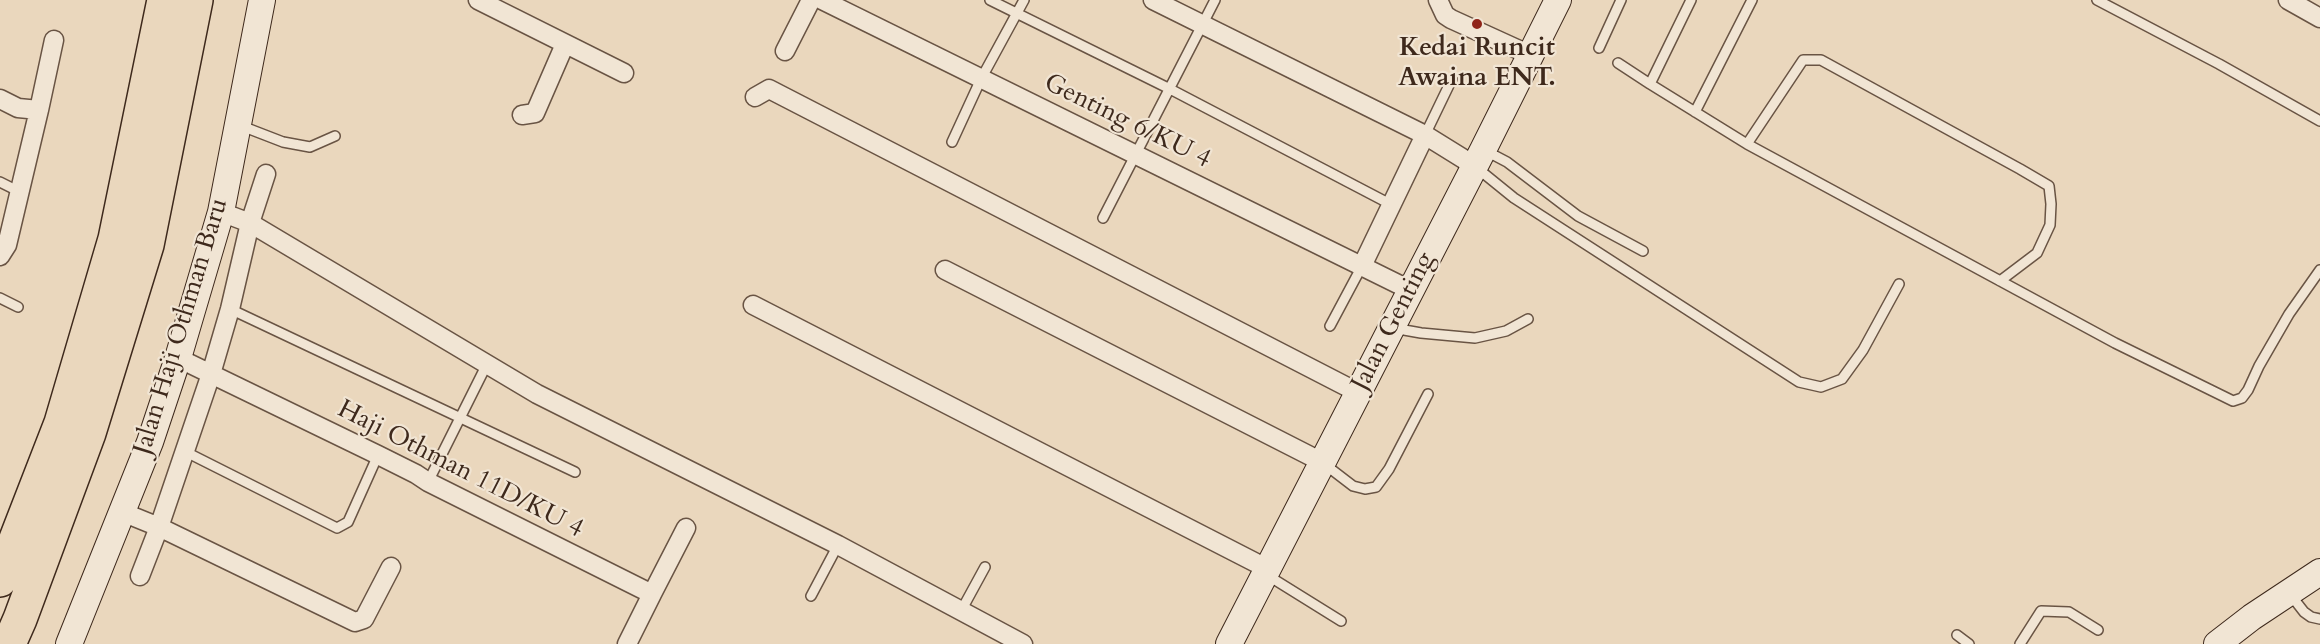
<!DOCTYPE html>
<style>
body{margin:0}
canvas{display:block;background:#ead7bd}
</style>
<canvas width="2320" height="644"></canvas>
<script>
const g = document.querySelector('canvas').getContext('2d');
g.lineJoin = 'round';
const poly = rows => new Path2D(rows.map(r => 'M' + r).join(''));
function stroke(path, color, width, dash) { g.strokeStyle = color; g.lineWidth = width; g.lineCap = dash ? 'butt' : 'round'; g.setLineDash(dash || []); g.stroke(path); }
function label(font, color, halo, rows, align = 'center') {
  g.font = font + ' Cardo,serif'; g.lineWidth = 4.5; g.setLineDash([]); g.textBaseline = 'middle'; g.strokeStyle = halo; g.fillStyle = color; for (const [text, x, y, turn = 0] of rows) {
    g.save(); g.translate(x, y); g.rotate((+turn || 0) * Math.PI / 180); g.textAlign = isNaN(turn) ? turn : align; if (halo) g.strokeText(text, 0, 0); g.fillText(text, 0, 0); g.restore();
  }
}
const lane = poly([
 [990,0,1170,89,1392,205],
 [2097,0,2219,64,2320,121],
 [1599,48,1621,0],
 [1618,63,1650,84,1691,0],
 [1650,84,1747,144,1803,60,1821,60,2020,169,2049,186,2051,204,2050,225,2037,253,2000,281],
 [1695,112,1752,0],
 [239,125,283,142,310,147,335,136],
 [1425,135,1452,79],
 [952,142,981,79,1024,0],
 [1747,144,2115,343,2233,401,2242,398,2248,390,2259,366,2289,314,2320,270],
 [1486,151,1507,162,1578,216,1643,251],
 [1477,168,1514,198,1799,382,1821,387,1842,379,1863,350,1899,284],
 [0,182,20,192],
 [1103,218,1215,0],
 [0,298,18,307],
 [230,309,575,472],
 [1330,326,1362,266],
 [1393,328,1421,333,1475,338,1506,331,1528,319],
 [184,451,337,528,348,522,378,455],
 [1323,463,1353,486,1365,489,1376,487,1389,469,1428,394],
 [428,482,487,364],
 [1267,575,1341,621],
 [2290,594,2304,612,2311,617,2320,619],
 [811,596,838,545],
 [961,611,985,567],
 [1957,635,1969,644],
 [2020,644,2041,611,2069,612,2098,630]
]);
const street = poly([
 [478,0,624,73],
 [822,0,1410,290],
 [1153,0,1425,135,1475,166],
 [1438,0,1445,15,1451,19,1530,55],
 [2288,0,2320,18],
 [785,51,811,0],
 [755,97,769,89,1357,392],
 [0,99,18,108,39,110,54,40],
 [522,115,535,113,565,44],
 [221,212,250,223,537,394,838,545,1023,644],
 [0,256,7,245,39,110],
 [1362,266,1425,135],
 [945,270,1322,462],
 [753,305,1268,569],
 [178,358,378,455,416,474,428,482,652,594,686,528],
 [122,512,159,527,355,622,364,619,391,567],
 [140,576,159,527,211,374,230,309,250,223,266,174],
 [627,644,652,594]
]);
const secondary = poly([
 [69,644,150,442,178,358,221,212,262,0],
 [1229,644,1483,150,1558,0],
 [2217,644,2252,617,2320,572]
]);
const highway = poly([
 [0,580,61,423,115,239,164,0],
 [9,644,20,619,89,433,147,245,196,0]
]);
const markers = [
 [1477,24,6,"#8f2418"]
];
const poiNames = [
 ["Kedai Runcit",1477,49],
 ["Awaina ENT.",1477,79]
];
const streetNames = [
 ["Genting 6/KU 4",1127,122,26],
 ["Jalan Genting",1394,322,-63],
 ["Jalan Haji Othman Baru",182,327,-73],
 ["Haji Othman 11D/KU 4",460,470,27]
];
stroke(lane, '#695444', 12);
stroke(street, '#695444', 21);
stroke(secondary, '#3e291c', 28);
stroke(highway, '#3e291c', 36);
stroke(lane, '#f1e5d4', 9);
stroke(street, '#f1e5d4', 18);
stroke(secondary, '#f1e5d4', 26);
stroke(highway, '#ead7bd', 33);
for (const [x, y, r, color] of markers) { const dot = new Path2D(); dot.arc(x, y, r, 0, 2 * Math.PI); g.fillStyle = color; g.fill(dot); stroke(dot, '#f1e5d4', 2); }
label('bold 26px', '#3e291c', '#f1e5d4', poiNames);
label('26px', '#3e291c', '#f1e5d4', streetNames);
</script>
